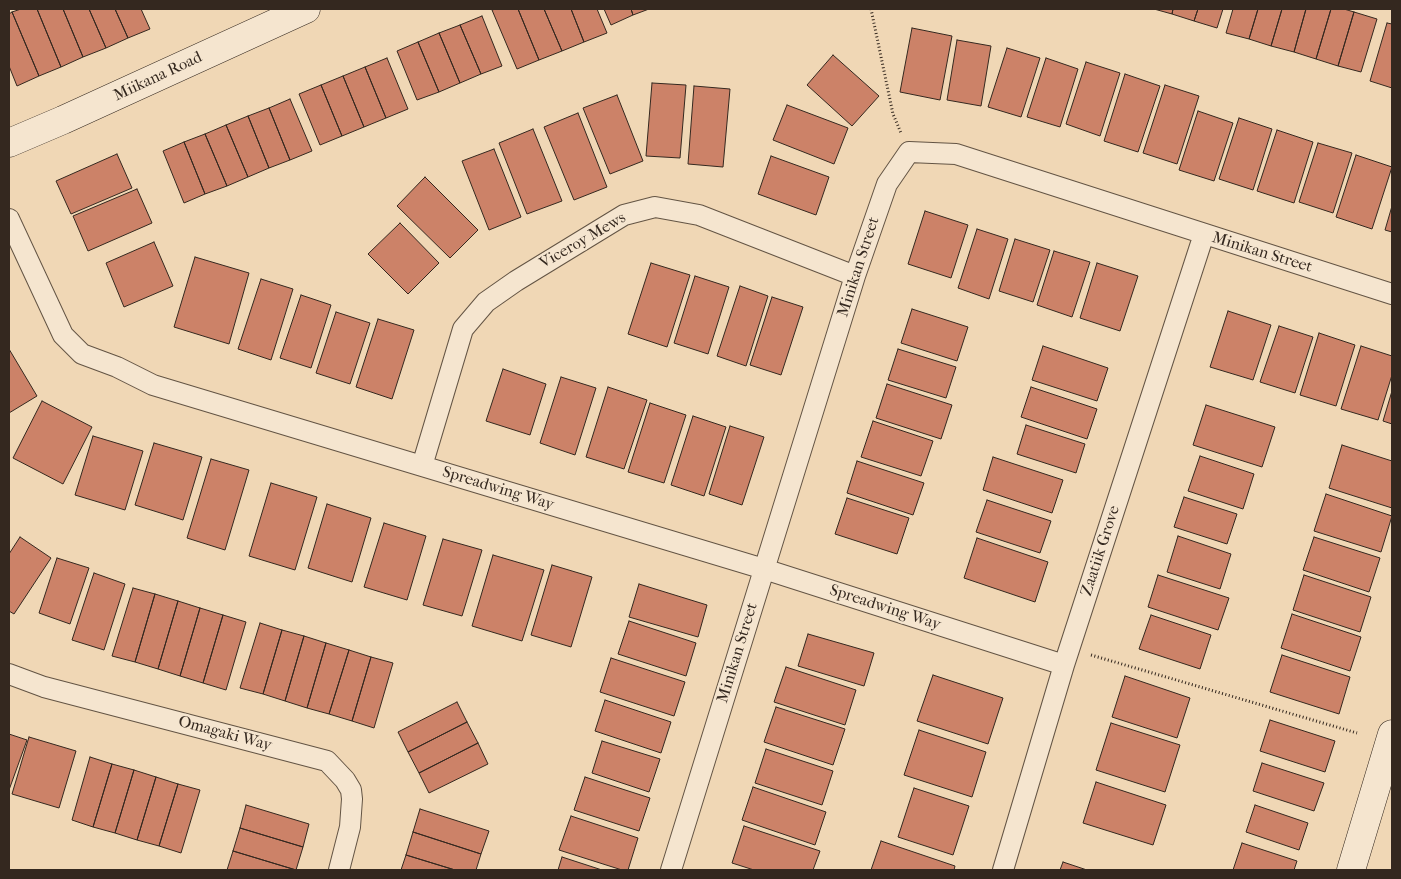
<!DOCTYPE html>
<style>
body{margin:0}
#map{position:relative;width:1401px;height:879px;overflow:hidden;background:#f0d7b5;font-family:"IM FELL French Canon",serif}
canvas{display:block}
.frame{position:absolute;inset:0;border:10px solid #34281f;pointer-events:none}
</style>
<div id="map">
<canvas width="1401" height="879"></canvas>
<div class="frame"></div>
</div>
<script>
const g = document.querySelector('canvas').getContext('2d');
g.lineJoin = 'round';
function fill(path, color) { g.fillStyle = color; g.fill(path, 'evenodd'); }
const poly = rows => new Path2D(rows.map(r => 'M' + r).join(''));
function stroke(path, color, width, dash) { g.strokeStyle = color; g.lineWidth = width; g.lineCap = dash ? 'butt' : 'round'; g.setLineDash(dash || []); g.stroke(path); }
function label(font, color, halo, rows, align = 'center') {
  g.font = font + ' "IM FELL French Canon",serif'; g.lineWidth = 4.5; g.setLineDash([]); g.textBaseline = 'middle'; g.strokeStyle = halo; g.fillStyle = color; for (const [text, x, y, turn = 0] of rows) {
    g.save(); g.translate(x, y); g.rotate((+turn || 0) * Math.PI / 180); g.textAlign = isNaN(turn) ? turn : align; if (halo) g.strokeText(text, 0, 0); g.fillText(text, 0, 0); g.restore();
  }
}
const building = poly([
 [21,9,37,9,61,67,39,76,12,12,21,9],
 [37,9,63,9,83,57,61,67,37,9],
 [63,9,89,9,106,48,83,57,63,9],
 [89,9,115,9,128,38,106,48,89,9],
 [115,9,141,9,150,29,128,38,115,9],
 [496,9,518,9,539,60,517,69,492,10,496,9],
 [518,9,544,9,562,51,539,60,518,9],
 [544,9,571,9,584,42,562,51,544,9],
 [571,9,597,9,607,33,584,42,571,9],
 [604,9,631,9,633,15,611,25,604,9],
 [631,9,649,9,633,15,631,9],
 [1154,9,1173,9,1172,14,1154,9],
 [1173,9,1198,9,1194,21,1172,14,1173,9],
 [1198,9,1223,9,1217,28,1194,21,1198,9],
 [1233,9,1258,9,1249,39,1226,33,1233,9],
 [1258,9,1282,9,1271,46,1249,39,1258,9],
 [1282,9,1306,9,1294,52,1271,46,1282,9],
 [1306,9,1331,9,1316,59,1294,52,1306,9],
 [1331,9,1344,9,1354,12,1338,66,1316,59,1331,9],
 [12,12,39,76,17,86,9,66,9,14,12,12],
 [1354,12,1377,19,1361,72,1338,66,1354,12],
 [482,16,502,66,481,74,460,25,482,16],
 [1387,23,1392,24,1392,88,1370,81,1387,23],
 [460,25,481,74,460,83,439,33,460,25],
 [912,28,952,36,940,100,900,92,912,28],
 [439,33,460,83,439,92,418,42,439,33],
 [957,40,991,46,981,106,947,100,957,40],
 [418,42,439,92,417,100,397,51,418,42],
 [1007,48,1040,58,1021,117,988,107,1007,48],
 [833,55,879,96,852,126,807,85,833,55],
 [387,58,408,109,386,118,365,67,387,58],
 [1046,58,1078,69,1060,127,1027,117,1046,58],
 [1086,62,1120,73,1100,136,1066,124,1086,62],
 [365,67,386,118,364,127,343,76,365,67],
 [1125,74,1160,86,1138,152,1104,141,1125,74],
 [343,76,364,127,342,136,321,85,343,76],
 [652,83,686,85,680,158,646,156,652,83],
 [321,85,342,136,320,145,299,94,321,85],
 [1165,85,1199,96,1177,164,1143,153,1165,85],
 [694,86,730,89,723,167,688,164,694,86],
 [617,95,643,161,610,174,583,108,617,95],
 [290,99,312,151,290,160,269,108,290,99],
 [787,105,848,128,834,164,773,140,787,105],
 [269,108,290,160,269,168,248,116,269,108],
 [1198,111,1233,123,1214,181,1179,170,1198,111],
 [578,113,607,187,574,200,544,127,578,113],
 [248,116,269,168,248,177,226,125,248,116],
 [1239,118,1272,129,1253,190,1219,179,1239,118],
 [226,125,248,177,227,186,205,134,226,125],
 [533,129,562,201,527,214,499,143,533,129],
 [1277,130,1313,142,1294,203,1257,191,1277,130],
 [205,134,227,186,205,194,184,142,205,134],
 [184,142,205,194,184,203,163,151,184,142],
 [1318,143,1352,153,1333,213,1299,202,1318,143],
 [494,149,521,217,489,230,462,161,494,149],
 [117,154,132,188,71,214,56,181,117,154],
 [1356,155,1392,167,1372,229,1336,217,1356,155],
 [771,156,829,177,816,215,758,194,771,156],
 [425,177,478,230,450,258,397,206,425,177],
 [137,189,152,223,88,251,73,216,137,189],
 [1392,206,1392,232,1385,230,1392,206],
 [925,211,968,225,951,278,908,264,925,211],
 [400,223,439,263,408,294,368,254,400,223],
 [977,229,1008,239,989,299,958,288,977,229],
 [1015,239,1050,250,1033,302,999,291,1015,239],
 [154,242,173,286,124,307,106,263,154,242],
 [1054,251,1090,262,1072,317,1037,305,1054,251],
 [195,257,249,273,229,344,174,327,195,257],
 [651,263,690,275,667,347,628,334,651,263],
 [1097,263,1138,276,1120,331,1080,318,1097,263],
 [695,276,729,287,708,354,674,343,695,276],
 [261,279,293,289,271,360,238,349,261,279],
 [740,286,768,296,746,366,717,356,740,286],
 [301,295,331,305,311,368,280,358,301,295],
 [772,297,803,307,781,375,750,365,772,297],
 [912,309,968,327,957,361,901,343,912,309],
 [1228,311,1271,325,1253,380,1210,367,1228,311],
 [336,312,370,323,350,384,316,373,336,312],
 [378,319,414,330,392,399,356,387,378,319],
 [1279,326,1313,337,1295,393,1260,382,1279,326],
 [1319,333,1355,345,1336,406,1300,395,1319,333],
 [1043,346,1108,368,1097,401,1032,380,1043,346],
 [1361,346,1392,356,1392,375,1378,420,1341,409,1361,346],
 [9,349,37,396,9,413,9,349],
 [898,349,956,367,946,398,888,380,898,349],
 [503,369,546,384,530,435,486,421,503,369],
 [561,377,596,388,575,455,540,443,561,377],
 [887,384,952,405,941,439,876,418,887,384],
 [608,387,647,400,624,469,586,457,608,387],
 [1031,387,1097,409,1087,439,1021,417,1031,387],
 [1392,391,1392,424,1383,421,1392,391],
 [42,401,92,427,63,484,13,458,42,401],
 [650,403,686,415,664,483,628,472,650,403],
 [1206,405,1275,427,1262,467,1193,445,1206,405],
 [693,416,726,427,704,496,671,485,693,416],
 [873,421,933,441,921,476,861,457,873,421],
 [1026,425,1085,444,1076,473,1017,454,1026,425],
 [730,426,764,437,742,505,709,494,730,426],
 [93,436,143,451,125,510,75,495,93,436],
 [154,443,202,457,183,520,135,505,154,443],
 [1342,445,1392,461,1392,508,1329,488,1342,445],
 [1200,456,1254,474,1243,509,1188,491,1200,456],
 [993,457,1063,480,1052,513,983,490,993,457],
 [211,459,249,470,225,550,187,538,211,459],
 [857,461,924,483,913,515,847,493,857,461],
 [271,483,317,497,295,570,249,556,271,483],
 [1326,494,1392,516,1381,552,1314,531,1326,494],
 [1184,497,1237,514,1227,544,1174,527,1184,497],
 [847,498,909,518,897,554,835,534,847,498],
 [987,500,1051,521,1040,553,976,532,987,500],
 [327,504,371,518,352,582,308,568,327,504],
 [384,523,426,536,407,600,364,587,384,523],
 [1178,536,1231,554,1220,589,1167,572,1178,536],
 [20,537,51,558,14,614,9,611,9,554,20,537],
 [1314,537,1380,558,1369,592,1303,570,1314,537],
 [977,538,1048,562,1035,602,964,578,977,538],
 [443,539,482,550,462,616,423,605,443,539],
 [493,555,544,570,522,641,472,626,493,555],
 [57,558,89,568,70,624,39,613,57,558],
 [552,565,592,577,571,647,531,635,552,565],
 [94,573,125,584,104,650,72,640,94,573],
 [1158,575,1229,598,1218,630,1148,607,1158,575],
 [1304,575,1371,597,1360,632,1293,610,1304,575],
 [639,584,707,605,698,637,629,617,639,584],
 [133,588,155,594,135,662,112,656,133,588],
 [155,594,178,601,158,669,135,662,155,594],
 [178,601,200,608,180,676,158,669,178,601],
 [200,608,223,615,203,683,180,676,200,608],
 [1292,614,1361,637,1350,671,1281,648,1292,614],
 [223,615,246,622,226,690,203,683,223,615],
 [1151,615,1211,635,1200,669,1139,649,1151,615],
 [629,621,696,643,686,676,618,654,629,621],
 [260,623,282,630,263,694,240,688,260,623],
 [282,630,304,636,285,701,263,694,282,630],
 [808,634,874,653,864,686,798,666,808,634],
 [304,636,326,643,307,708,285,701,304,636],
 [326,643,349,650,329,714,307,708,326,643],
 [349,650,371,657,352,721,329,714,349,650],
 [1282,655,1350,677,1339,714,1270,692,1282,655],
 [371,657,393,663,374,728,352,721,371,657],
 [611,658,685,682,674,716,600,692,611,658],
 [786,667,856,690,845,725,774,702,786,667],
 [933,675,1003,698,988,744,917,721,933,675],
 [1125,676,1190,698,1177,738,1112,717,1125,676],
 [605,700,671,722,661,753,595,731,605,700],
 [457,702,467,722,408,752,398,732,457,702],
 [776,707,845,729,833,765,764,742,776,707],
 [1270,720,1335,741,1325,772,1260,751,1270,720],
 [467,722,478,743,419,773,408,752,467,722],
 [1111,723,1180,745,1165,792,1096,770,1111,723],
 [919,730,986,752,972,797,904,775,919,730],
 [9,734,27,740,9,790,9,734],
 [29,737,76,751,59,808,12,794,29,737],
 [602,741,660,759,649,792,592,773,602,741],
 [478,743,488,764,429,793,419,773,478,743],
 [766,749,833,771,822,805,755,783,766,749],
 [90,757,112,764,93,827,72,820,90,757],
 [1262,763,1324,783,1314,811,1253,791,1262,763],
 [112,764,134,770,115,833,93,827,112,764],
 [134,770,156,777,137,840,115,833,134,770],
 [156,777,178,784,159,846,137,840,156,777],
 [585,777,650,798,639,831,574,810,585,777],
 [1096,782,1166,805,1153,845,1083,823,1096,782],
 [178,784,200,790,181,853,159,846,178,784],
 [753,787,826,812,815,845,742,820,753,787],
 [914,788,969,806,953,855,898,837,914,788],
 [246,805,309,824,303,847,240,828,246,805],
 [1255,805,1308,823,1299,850,1246,832,1255,805],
 [420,809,489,831,481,854,413,832,420,809],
 [571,816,638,838,628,870,622,870,559,850,571,816],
 [744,826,820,851,813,870,754,870,732,863,744,826],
 [240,828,303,847,296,870,233,851,240,828],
 [413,832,481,854,476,870,455,870,406,855,413,832],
 [881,841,955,866,954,870,871,870,881,841],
 [1242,843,1297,861,1294,870,1233,870,1242,843],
 [233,851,296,870,227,870,233,851],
 [406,855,455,870,401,870,406,855],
 [562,857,602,870,558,870,562,857],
 [1063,862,1087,870,1060,870,1063,862]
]);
const path = poly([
 [871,9,893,114,901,133],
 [1091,655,1357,733]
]);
const street = poly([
 [9,219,63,335,82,354,117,367,153,385,764,569,1064,665],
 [422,466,463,329,486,302,516,281,624,215,655,207,699,215,855,276],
 [9,674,44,687,327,761,345,780,351,790,352,799,350,827,339,870],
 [671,870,855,276,887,184,909,152,956,154,1392,294],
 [1003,870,1064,665,1204,234]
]);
const secondary = poly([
 [9,143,63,120,306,9],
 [1351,870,1392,734]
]);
const streetNames = [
 ["Miikana Road",158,77,-25],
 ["Viceroy Mews",583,241,-30],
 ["Minikan Street",1262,253,17],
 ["Minikan Street",859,267,-72],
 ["Spreadwing Way",498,489,17],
 ["Zaatiik Grove",1101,551,-72],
 ["Spreadwing Way",885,608,18],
 ["Minikan Street",738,653,-73],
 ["Omagaki Way",225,734,15]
];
fill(building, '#cc8268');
stroke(building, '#34281f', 1);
stroke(street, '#635444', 22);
stroke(secondary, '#34281f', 29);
stroke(path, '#34281f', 3, [1, 2.5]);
stroke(street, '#f5e5cf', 20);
stroke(secondary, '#f5e5cf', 28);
label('16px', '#34281f', '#f5e5cf', streetNames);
</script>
